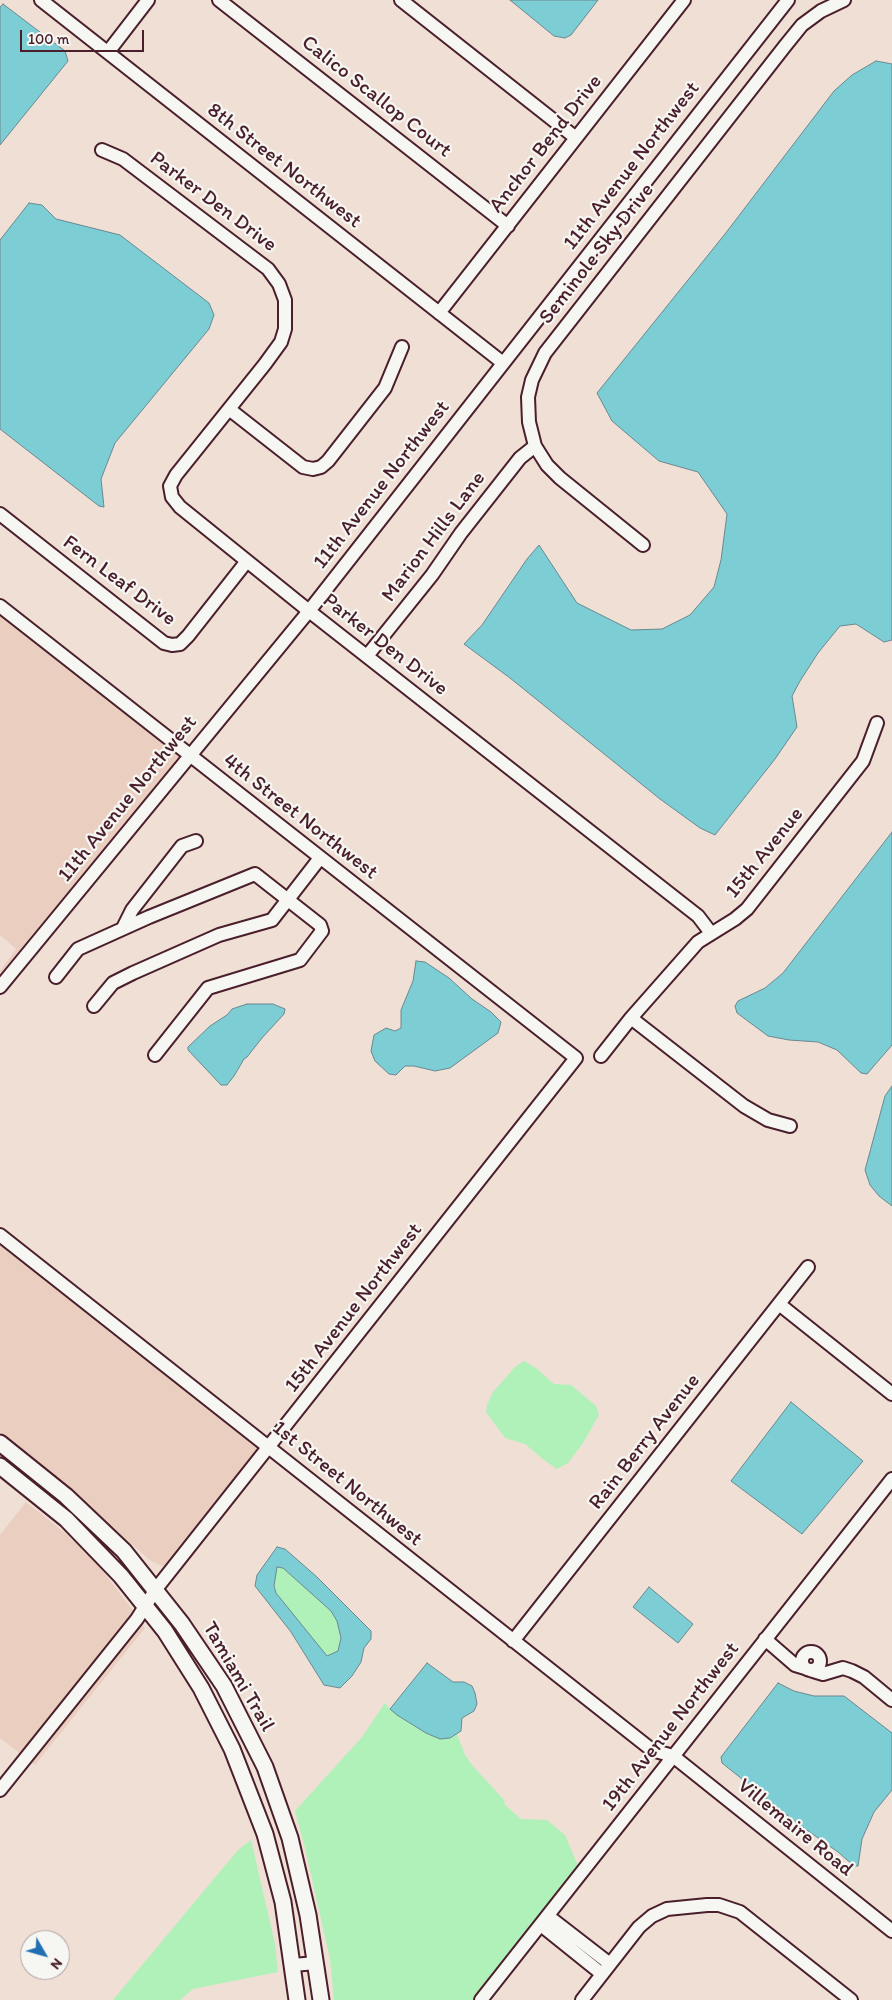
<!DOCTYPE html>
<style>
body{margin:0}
#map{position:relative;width:892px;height:2000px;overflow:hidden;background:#efdfd5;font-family:Itim,sans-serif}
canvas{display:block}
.north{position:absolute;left:20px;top:1930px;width:50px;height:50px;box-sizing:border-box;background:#f6f6f2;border:1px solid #b1a0a2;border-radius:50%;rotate:128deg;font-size:14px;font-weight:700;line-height:20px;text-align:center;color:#4a1f2b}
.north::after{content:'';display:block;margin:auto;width:18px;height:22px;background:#1f6fb2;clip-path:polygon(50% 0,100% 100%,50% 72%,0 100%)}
.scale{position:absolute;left:20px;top:30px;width:124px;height:22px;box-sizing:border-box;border:2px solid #4a1f2b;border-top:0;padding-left:6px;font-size:15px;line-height:18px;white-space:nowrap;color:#4a1f2b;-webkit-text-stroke:4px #f6f6f2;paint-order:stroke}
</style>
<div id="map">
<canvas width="892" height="2000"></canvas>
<div class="north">N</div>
<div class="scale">100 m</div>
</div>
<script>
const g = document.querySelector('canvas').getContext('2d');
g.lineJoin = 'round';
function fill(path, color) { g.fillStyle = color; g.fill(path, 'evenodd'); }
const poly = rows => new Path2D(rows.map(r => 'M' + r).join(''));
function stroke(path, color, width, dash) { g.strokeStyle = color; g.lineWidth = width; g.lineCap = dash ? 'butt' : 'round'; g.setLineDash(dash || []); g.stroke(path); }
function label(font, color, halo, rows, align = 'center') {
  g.font = font + ' Itim,sans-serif'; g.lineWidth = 4.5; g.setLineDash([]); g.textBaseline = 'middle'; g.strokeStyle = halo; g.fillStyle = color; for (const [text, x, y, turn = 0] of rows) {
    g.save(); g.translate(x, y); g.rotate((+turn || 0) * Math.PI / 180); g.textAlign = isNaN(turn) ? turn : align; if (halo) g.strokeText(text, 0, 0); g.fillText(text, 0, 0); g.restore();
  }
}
const built = poly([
 [0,611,182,755,0,979,0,971,16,949,0,935],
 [0,1240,262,1449,173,1561,164,1567,151,1561,39,1463,0,1432],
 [26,1502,64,1532,95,1561,135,1613,22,1755,0,1738,0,1535],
 [140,1622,145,1628,35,1765,29,1761]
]);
const green = poly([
 [524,1361,536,1368,554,1384,571,1385,596,1406,599,1415,583,1443,568,1463,557,1469,544,1460,525,1444,505,1438,486,1412,487,1405,493,1392,515,1367],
 [277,1567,283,1568,331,1611,337,1621,341,1638,338,1651,327,1657,276,1593,274,1586],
 [385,1703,390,1709,426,1733,450,1738,457,1734,465,1755,472,1765,504,1800,505,1805,521,1819,547,1820,565,1835,579,1868,475,2000,334,2000,330,1959,305,1848,295,1811,362,1737],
 [251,1840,275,1944,278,1972,193,1989,180,2000,113,2000,238,1850]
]);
const water = poly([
 [510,0,598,0,571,35,565,38,554,36,510,0],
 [3,4,65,51,68,61,0,145,0,7,3,4],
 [876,61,892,64,892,640,884,642,856,624,840,626,818,653,800,681,792,696,797,727,775,759,715,835,700,828,660,799,510,678,464,644,482,625,527,559,539,545,577,603,631,630,662,629,690,615,714,587,721,560,727,514,698,472,659,461,612,421,597,393,725,234,834,91,852,75,876,61],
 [29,203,42,205,56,219,120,235,209,303,214,315,209,329,115,443,101,479,104,507,99,506,0,429,0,240,29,203],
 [892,832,892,1045,867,1074,861,1073,837,1050,818,1042,789,1040,768,1036,737,1013,735,1006,738,1001,765,988,783,973,892,832],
 [416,961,425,962,449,978,472,999,491,1012,501,1022,498,1033,450,1068,435,1071,414,1066,405,1066,396,1075,389,1074,375,1061,371,1051,374,1035,386,1028,395,1031,401,1028,401,1010,413,981,416,961],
 [247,1004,273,1004,285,1009,284,1014,262,1038,247,1057,244,1059,234,1076,227,1085,221,1085,188,1050,188,1047,210,1026,227,1015,232,1009,247,1004],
 [892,1086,892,1206,879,1196,870,1185,865,1170,885,1096,892,1086],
 [791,1402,863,1461,802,1534,731,1481,791,1402],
 [277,1547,285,1549,317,1577,371,1631,371,1639,364,1648,361,1662,352,1676,340,1688,324,1685,291,1632,255,1586,257,1575,277,1547],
 [277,1567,283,1568,331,1611,337,1621,341,1638,338,1651,327,1656,276,1593,274,1586,277,1567],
 [649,1587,693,1624,678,1643,633,1607,649,1587],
 [427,1663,453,1682,464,1682,472,1686,475,1693,477,1704,474,1711,462,1718,461,1731,450,1738,440,1739,426,1733,397,1715,390,1709,427,1663],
 [778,1683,794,1691,814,1696,844,1696,892,1733,892,1790,874,1812,862,1839,858,1866,854,1866,838,1852,797,1823,722,1763,721,1757,778,1683]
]);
const minor = poly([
 [41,0,503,363],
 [219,0,508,226],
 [401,0,576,138],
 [108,52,148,0],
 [102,150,123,159,268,269,279,284,285,300,285,329,281,342,265,364,176,475,170,486,172,497,180,507,309,611,698,916,711,933],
 [439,313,684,0],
 [229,409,303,467,313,469,321,467,328,461,385,388,402,347],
 [0,514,164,643,172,645,180,644,188,636,247,561],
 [643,545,560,478,547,465,535,446,529,422,528,397,532,380,545,353,785,46,802,25,821,11,844,0],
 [0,606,576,1058,156,1589,137,1619,0,1790],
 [367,656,432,575,461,533,520,458,535,446],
 [123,928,132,910,182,846,196,841],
 [56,977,78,949,149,917,255,874,320,925,322,931,300,960,208,988,155,1055],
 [0,987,309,611,788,0],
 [94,1006,113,983,133,973,219,935,272,920,320,858],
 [631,1018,744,1106,768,1120,790,1126],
 [601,1056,631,1018,698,942,735,919,747,909,863,761,877,723],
 [0,1235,652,1750,673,1756,892,1931],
 [779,1304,892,1394],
 [765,1639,795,1665,805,1668],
 [513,1641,808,1267],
 '802 1661a9 9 0 1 1 18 0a9 9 0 1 1-18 0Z',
 [810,1670,823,1674,843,1668,852,1671,864,1677,892,1700],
 [548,1916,610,1964],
 [541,1925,602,1974],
 [293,1965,316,1963],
 [481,2000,892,1479],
 [582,2000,639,1927,652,1916,667,1909,707,1905,719,1905,740,1912,851,2000]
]);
const major = poly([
 [0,1443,66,1496,124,1551,182,1624,224,1686,265,1767,290,1838,308,1915,321,2000],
 [0,1466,66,1519,121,1576,165,1631,201,1688,232,1749,265,1834,283,1902,297,2000]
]);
const streetNames = [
 ["Calico Scallop Court",376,97,38],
 ["Anchor Bend Drive",546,144,-52],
 ["8th Street Northwest",284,166,38],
 ["11th Avenue Northwest",632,166,-52],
 ["Parker Den Drive",213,202,37],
 ["Seminole Sky Drive",597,254,-52],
 ["11th Avenue Northwest",382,485,-52],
 ["Marion Hills Lane",434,537,-53],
 ["Fern Leaf Drive",119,581,37],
 ["Parker Den Drive",385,645,38],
 ["11th Avenue Northwest",128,799,-51],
 ["4th Street Northwest",300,817,38],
 ["15th Avenue",765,853,-51],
 ["15th Avenue Northwest",354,1308,-52],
 ["Rain Berry Avenue",645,1442,-52],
 ["1st Street Northwest",347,1484,39],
 ["Tamiami Trail",238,1677,60],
 ["19th Avenue Northwest",671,1727,-52],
 ["Villemaire Road",795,1828,39]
];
fill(built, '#eacfc1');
fill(green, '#aff1b9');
fill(water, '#7dced4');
stroke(water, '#698890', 1);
stroke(minor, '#4a1f2b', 16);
stroke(major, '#4a1f2b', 19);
stroke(minor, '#f6f6f2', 12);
stroke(major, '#f6f6f2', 15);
label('21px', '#4a1f2b', '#f6f6f2', streetNames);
</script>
